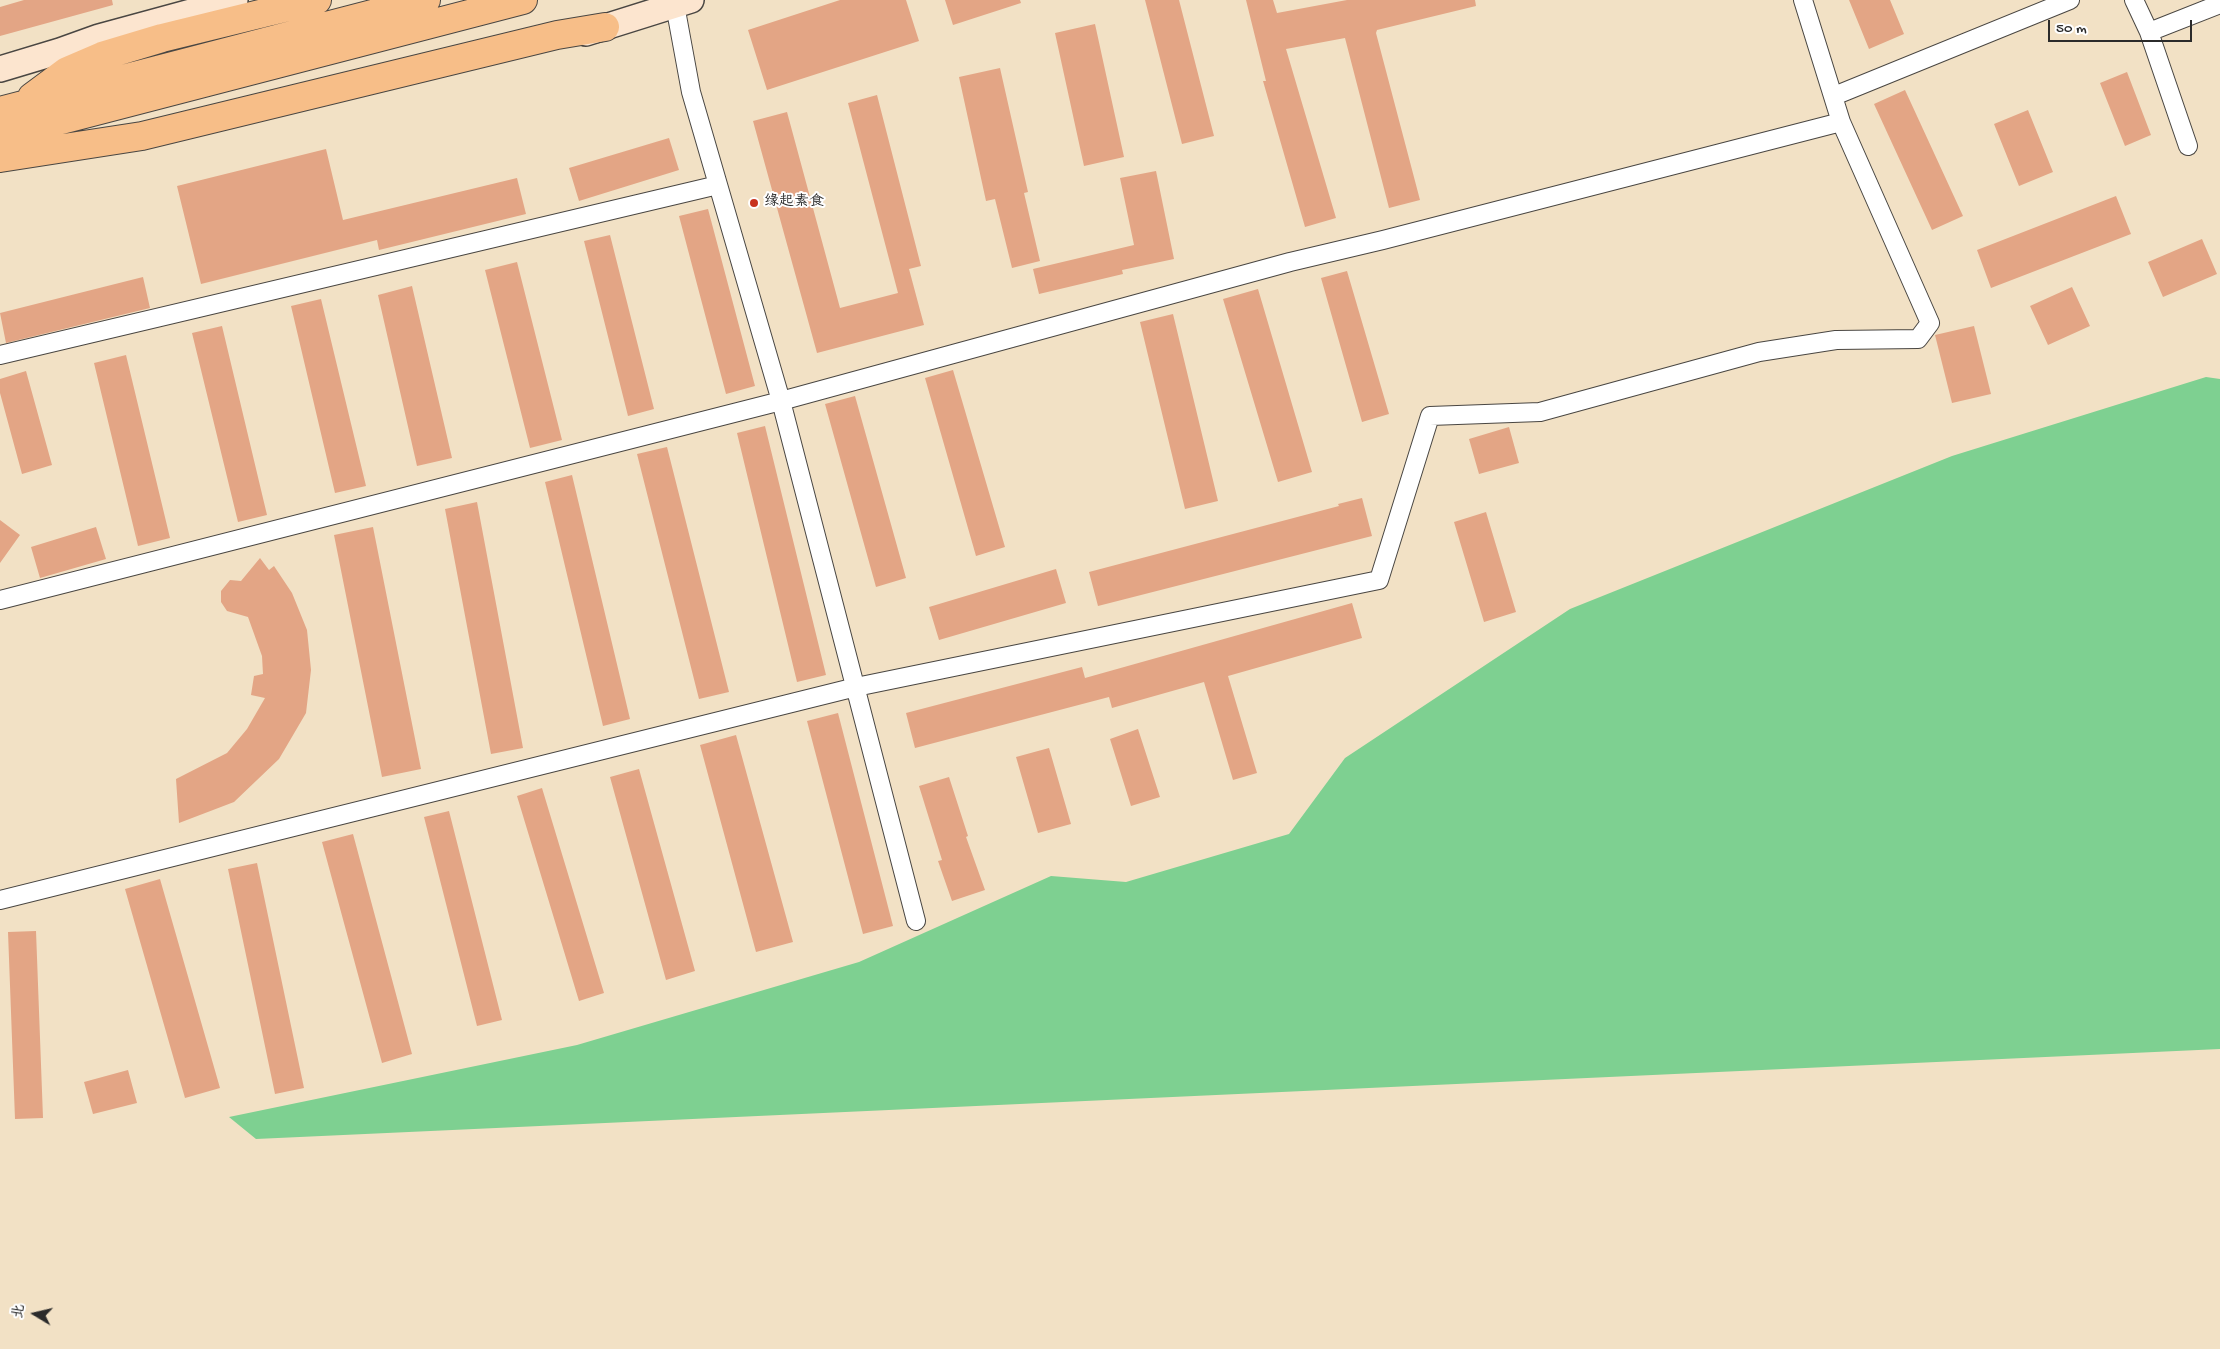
<!DOCTYPE html>
<meta charset="utf-8">
<style>
body{margin:0}
#map{position:relative;width:2220px;height:1349px;overflow:hidden;background:#f2e1c5;font-family:"Gochi Hand","LXGW WenKai TC",sans-serif}
canvas{display:block}
.north{position:absolute;left:10px;top:1289px;width:50px;height:50px;-webkit-text-stroke:4px #fff;paint-order:stroke;rotate:279deg;font-size:14px;font-weight:700;line-height:20px;text-align:center;color:#2b2b2b}
.north::after{content:'';display:block;margin:auto;width:18px;height:22px;background:#2b2b2b;clip-path:polygon(50% 0,100% 100%,50% 72%,0 100%)}
.scale{position:absolute;left:2048px;top:20px;width:144px;height:22px;box-sizing:border-box;border:2px solid #2b2b2b;border-top:0;padding-left:6px;font-size:15px;line-height:18px;white-space:nowrap;color:#2b2b2b;-webkit-text-stroke:4px #fff;paint-order:stroke}
</style>
<div id="map">
<canvas width="2220" height="1349"></canvas>
<div class="north">北</div>
<div class="scale">50 m</div>
</div>
<script>
const g = document.querySelector('canvas').getContext('2d');
g.lineJoin = 'round';
function fill(path, color) { g.fillStyle = color; g.fill(path, 'evenodd'); }
const poly = rows => new Path2D(rows.map(r => 'M' + r).join(''));
function stroke(path, color, width, dash) { g.strokeStyle = color; g.lineWidth = width; g.lineCap = dash ? 'butt' : 'round'; g.setLineDash(dash || []); g.stroke(path); }
function label(font, color, halo, rows, align = 'center') {
  g.font = font + ' "Gochi Hand","LXGW WenKai TC",sans-serif'; g.lineWidth = 4; g.setLineDash([]); g.textBaseline = 'middle'; g.strokeStyle = halo; g.fillStyle = color; for (const [text, x, y, turn = 0] of rows) {
    g.save(); g.translate(x, y); g.rotate((+turn || 0) * Math.PI / 180); g.textAlign = isNaN(turn) ? turn : align; if (halo) g.strokeText(text, 0, 0); g.fillText(text, 0, 0); g.restore();
  }
}
const green = poly([
 [2206,377,2220,379,2220,1049,256,1139,229,1117,577,1045,859,962,1051,876,1126,882,1289,834,1345,758,1570,609,1952,456]
]);
const building = poly([
 [24,0,112,0,113,5,0,36,0,7],
 [840,0,906,0,919,41,767,90,748,30],
 [945,0,1020,0,1021,3,953,25],
 [1145,0,1179,0,1214,136,1182,144],
 [1246,0,1273,0,1277,13,1347,0,1475,0,1476,6,1377,30,1376,33,1420,200,1389,208,1345,38,1286,49,1336,218,1305,227,1263,81,1266,81],
 [1849,0,1890,0,1904,34,1869,49],
 [1095,24,1124,157,1084,166,1055,33],
 [1000,68,1028,192,1024,193,1040,261,1012,268,995,199,986,201,959,77],
 [2127,72,2151,135,2125,146,2100,83],
 [1905,90,1963,216,1932,230,1874,104],
 [877,95,921,266,909,269,924,325,817,353,753,121,787,112,840,308,898,293,848,103],
 [2028,110,2053,172,2019,186,1994,124],
 [669,138,679,170,579,201,569,168],
 [326,149,343,220,517,178,526,214,379,250,377,240,201,284,177,186],
 [1156,171,1174,259,1122,270,1123,274,1039,294,1033,269,1134,245,1120,178],
 [2116,196,2131,234,1991,288,1977,250],
 [708,209,755,386,726,394,679,216],
 [610,235,654,409,628,416,584,241],
 [2202,239,2217,274,2163,297,2148,262],
 [517,262,562,440,530,448,485,270],
 [1347,271,1389,414,1362,422,1321,278],
 [143,277,150,308,6,343,0,313],
 [412,286,452,458,417,466,378,295],
 [2072,287,2090,326,2048,345,2030,306],
 [1258,289,1312,472,1278,482,1223,299],
 [321,299,366,486,335,493,291,306],
 [1173,314,1218,501,1185,509,1140,322],
 [222,326,267,515,238,522,192,333],
 [1974,326,1991,394,1952,403,1935,335],
 [126,355,170,538,138,546,94,363],
 [953,370,1005,547,976,556,925,378],
 [26,371,52,465,22,474,0,393,0,379],
 [855,396,906,578,876,587,825,404],
 [765,426,826,675,797,682,737,433],
 [1509,427,1519,463,1479,474,1469,439],
 [667,447,729,692,699,699,637,454],
 [572,475,630,719,603,726,545,482],
 [1362,498,1372,536,1098,606,1089,572,1339,506,1338,504],
 [477,502,523,748,491,754,445,509],
 [1486,512,1516,612,1484,622,1454,522],
 [0,520,20,535,0,563],
 [96,527,106,559,40,578,31,547],
 [373,527,421,769,382,777,334,535],
 [260,558,269,570,274,566,292,593,307,630,311,670,306,713,279,759,234,802,179,823,176,779,227,753,247,729,265,698,251,695,254,676,263,674,262,656,248,617,227,611,221,602,221,591,230,580,241,581],
 [1056,569,1066,603,939,640,929,607],
 [1352,603,1362,638,1228,676,1257,773,1233,780,1204,682,1112,708,1109,697,915,748,906,713,1082,667,1085,678],
 [838,713,893,926,863,934,807,721],
 [1138,729,1160,797,1131,806,1110,739],
 [736,735,793,942,756,952,700,745],
 [1049,748,1071,824,1038,833,1016,757],
 [639,769,695,971,666,980,610,777],
 [949,777,968,836,966,837,985,890,952,901,938,861,942,860,919,786],
 [542,788,604,993,579,1001,517,796],
 [449,811,502,1020,477,1026,424,817],
 [353,834,412,1054,382,1063,322,842],
 [257,863,304,1088,275,1094,228,869],
 [160,879,220,1088,185,1098,125,889],
 [36,931,43,1118,15,1119,8,932],
 [128,1070,137,1103,93,1114,84,1082]
]);
const street = poly([
 [2134,0,2149,32,2188,146],
 [675,5,691,92,781,401,916,921],
 [2149,32,2220,4],
 [1834,96,2070,0],
 [0,355,718,185],
 [0,600,781,401,1290,262,1383,240,1841,122],
 [0,900,856,687,1379,580,1430,416,1540,412,1759,352,1836,340,1918,339,1930,323,1841,122,1803,0]
]);
const secondary = poly([
 [586,33,691,0],
 [0,69,60,51,99,37,235,0]
]);
const highway = poly([
 [32,97,67,71,102,56,162,38,317,0],
 [0,111,426,0],
 [0,136,523,0],
 [0,158,142,136,557,35,605,27]
]);
const markers = [
 [754,203,5,"#c8321e"]
];
const poiNames = [
 ["缘起素食",764,203]
];
fill(green, '#7ed091');
fill(building, '#e3a585');
stroke(street, '#494642', 20);
stroke(secondary, '#494642', 28);
stroke(highway, '#494642', 30);
stroke(street, '#fff', 18);
stroke(secondary, '#fce5cf', 25);
stroke(highway, '#f7be88', 28);
for (const [x, y, r, color] of markers) { const dot = new Path2D(); dot.arc(x, y, r, 0, 2 * Math.PI); g.fillStyle = color; g.fill(dot); stroke(dot, '#fff', 2); }
label('15px', '#2b2b2b', '#fff', poiNames, 'left');
</script>
